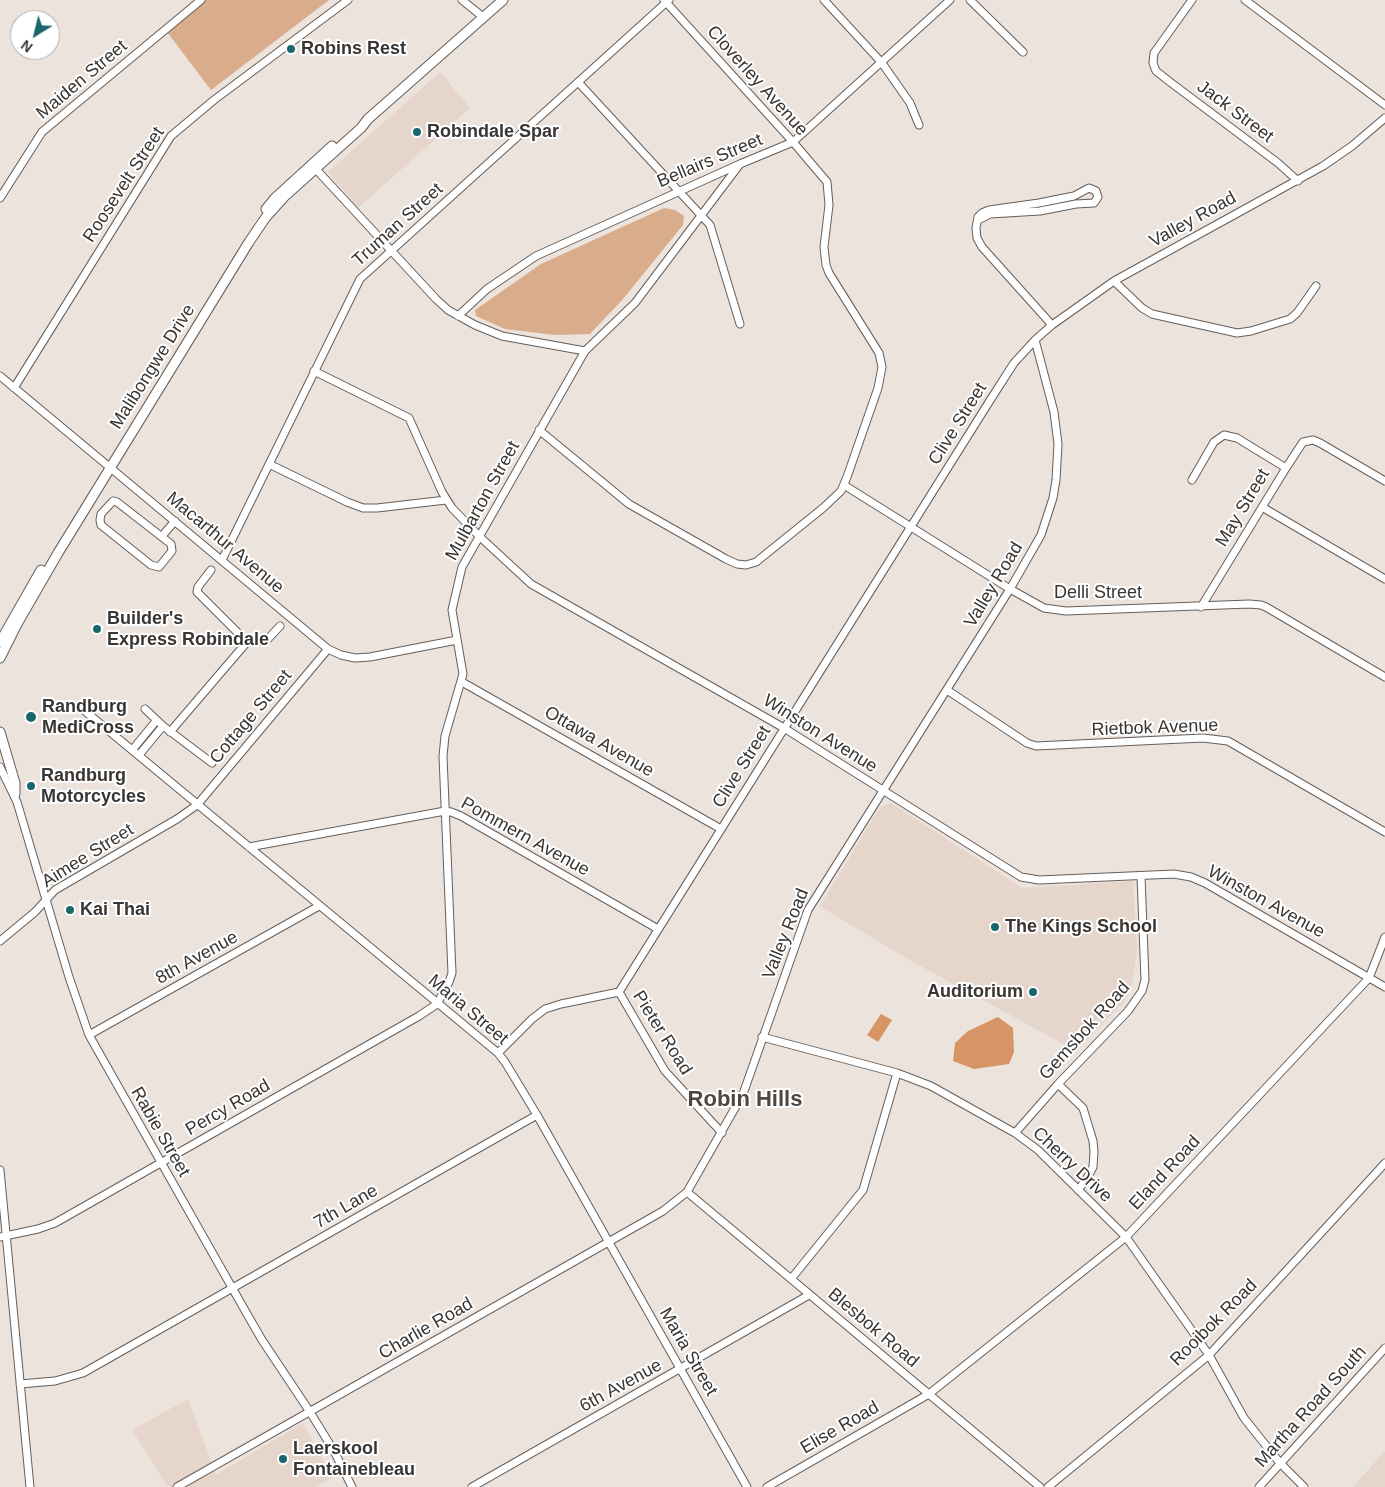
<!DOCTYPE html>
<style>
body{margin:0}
#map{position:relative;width:1385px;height:1487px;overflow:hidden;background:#ece3dd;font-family:Helvetica,sans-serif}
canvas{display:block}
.north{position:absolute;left:10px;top:10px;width:50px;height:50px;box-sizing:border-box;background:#fff;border:1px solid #afaead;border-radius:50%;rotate:216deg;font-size:14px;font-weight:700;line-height:20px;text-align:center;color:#383533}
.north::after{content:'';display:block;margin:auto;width:18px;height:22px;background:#19666e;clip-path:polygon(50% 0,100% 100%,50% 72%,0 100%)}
</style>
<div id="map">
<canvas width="1385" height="1487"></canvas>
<div class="north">N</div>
</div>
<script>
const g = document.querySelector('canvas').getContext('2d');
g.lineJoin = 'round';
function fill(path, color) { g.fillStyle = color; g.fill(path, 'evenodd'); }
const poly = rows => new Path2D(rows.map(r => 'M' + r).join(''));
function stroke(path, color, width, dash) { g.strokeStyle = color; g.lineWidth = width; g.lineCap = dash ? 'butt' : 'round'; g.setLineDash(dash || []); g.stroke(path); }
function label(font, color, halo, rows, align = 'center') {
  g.font = font + ' Helvetica,sans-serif'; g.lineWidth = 4; g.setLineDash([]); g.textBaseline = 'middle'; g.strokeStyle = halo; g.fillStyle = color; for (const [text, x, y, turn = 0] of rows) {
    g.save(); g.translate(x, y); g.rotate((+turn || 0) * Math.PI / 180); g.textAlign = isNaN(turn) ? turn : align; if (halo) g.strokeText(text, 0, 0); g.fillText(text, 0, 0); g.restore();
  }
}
const built = poly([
 [440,72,470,108,358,208,328,172],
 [891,803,1022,888,1133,881,1137,948,1132,985,1125,1001,1076,1051,906,958,820,906,880,807],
 [188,1399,216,1475,303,1423,332,1477,315,1487,168,1487,132,1430],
 [1385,1451,1385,1487,1353,1487]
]);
const green = poly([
 [205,0,329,0,211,90,167,32],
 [664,208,675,210,684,216,683,225,623,299,590,334,555,335,505,329,476,316,475,310,541,264]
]);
const water = poly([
 [881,1014,892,1020,878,1042,867,1035],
 [998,1017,1013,1028,1014,1052,1009,1064,974,1069,953,1061,955,1043,968,1031]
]);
const minor = poly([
 [462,0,483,17],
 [824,0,882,63,910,103,919,125],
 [970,0,1023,52],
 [1192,0,1154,53,1153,63,1156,71,1170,82,1278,163,1298,181],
 [1245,0,1385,105],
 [578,82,710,225,740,324],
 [313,166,436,299,448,310,475,325,502,336,585,351],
 [0,198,42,132,201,0],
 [978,220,990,214,1040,211,1076,204,1094,203,1098,197,1096,191,1089,188,1074,196,1039,203,989,210,982,213,978,217,976,228,977,238,982,247,1052,325],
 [1114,281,1142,308,1152,314,1237,333,1251,331,1290,319,1297,313,1316,286],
 [458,316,487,289,536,256,740,164,793,142,950,0],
 [314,371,409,418,442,492,452,508,479,536,531,584,784,728,1021,877,1039,880,1174,874,1191,877,1205,883,1385,987],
 [0,376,328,649,341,655,355,658,370,657,457,640],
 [14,388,171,136,214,100,348,0],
 [539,430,629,504,726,559,737,564,746,565,756,562,823,508,841,491,847,477,878,388,882,367,879,353,829,273,826,265,824,247,829,205,827,182,793,142,664,0],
 [269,464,347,502,363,508,377,508,446,500],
 [1192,480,1214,442,1224,435,1237,438,1286,468],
 [844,485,1010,589,1044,608,1066,611,1249,604,1261,605,1266,607,1385,677],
 [113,501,117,502,171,544,172,551,159,567,151,565,101,525,100,520,101,514,113,501],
 [1262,507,1385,579],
 [162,536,175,521],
 [222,560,360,279,669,0],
 [211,570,198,587,197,592,247,642,266,641,280,626],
 [1201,607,1286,468,1303,442,1313,440,1320,443,1385,481],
 [462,682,721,829],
 [947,690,1027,743,1036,746,1203,738,1228,741,1385,832],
 [80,707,498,1053,505,1062,537,1115,747,1487],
 [145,709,163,726,212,763],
 [170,732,247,642],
 [133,749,156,721],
 [139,755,163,726],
 [0,767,17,802,69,977,89,1035,247,1314,262,1340,310,1412,334,1451,352,1487],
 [249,847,445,811,451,812,461,816,658,929],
 [0,941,35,912,55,890,177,819,197,805,328,649],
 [619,992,665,1071,722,1133],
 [89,1035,319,906],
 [762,1037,897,1073,931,1086,1015,1133,1038,1150,1126,1237,1209,1355,1244,1418,1280,1463,1304,1487],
 [498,1053,532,1019,545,1009,561,1004,619,992,989,402,1014,363,1035,340],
 [1058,1084,1083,1108,1093,1141,1094,1152,1093,1167,1087,1178,1078,1190],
 [1015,1133,1058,1084,1128,1011,1142,991,1145,980,1141,876],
 [0,1170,30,1487],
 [687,1192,1040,1487],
 [0,1237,38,1229,55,1223,419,1016,437,1004,449,982,452,973,443,756,445,736,463,674,452,610,462,567,585,351,635,303,740,164],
 [791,1279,863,1190,897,1073],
 [20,1384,55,1381,83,1373,537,1115],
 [177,1487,663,1211,687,1192,743,1094,808,910,1010,589,1041,535,1053,498,1056,480,1058,444,1054,412,1035,340,1052,325,1114,281,1323,166,1352,146,1385,118],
 [472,1487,809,1295],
 [767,1487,929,1394,1126,1237,1369,978,1385,937],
 [1048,1487,1209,1355,1385,1163],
 [1259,1487,1385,1348]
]);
const major = poly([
 [266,209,275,198,332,146],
 [0,642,41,570],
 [0,658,17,624,58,553,249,242,266,217,284,197,361,128,368,119,503,0],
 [0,732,15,783,15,794]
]);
const markers = [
 [291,49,5,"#19666e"],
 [417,132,5,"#19666e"],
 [97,629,5,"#19666e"],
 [31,717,6,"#19666e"],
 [31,786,5,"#19666e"],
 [70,910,5,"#19666e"],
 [995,927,5,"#19666e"],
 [1033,992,5,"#19666e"],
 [283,1459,5,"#19666e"]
];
const poiNames = [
 ["Robins Rest",301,49],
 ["Robindale Spar",427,132],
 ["Builder's",107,619],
 ["Express Robindale",107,640],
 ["Randburg",42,707],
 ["MediCross",42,728],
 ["Randburg",41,776],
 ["Motorcycles",41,797],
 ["Kai Thai",80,910],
 ["The Kings School",1005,927],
 ["Auditorium",1023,992,"right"],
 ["Laerskool",293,1449],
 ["Fontainebleau",293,1470]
];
const streetNames = [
 ["Maiden Street",82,80,-40],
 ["Cloverley Avenue",757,81,48],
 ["Jack Street",1235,112,37],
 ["Bellairs Street",710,161,-23],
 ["Roosevelt Street",124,185,-57],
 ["Valley Road",1193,220,-29],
 ["Truman Street",398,225,-42],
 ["Malibongwe Drive",153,367,-58],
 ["Clive Street",958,424,-58],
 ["Mulbarton Street",483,501,-61],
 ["May Street",1243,508,-59],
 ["Macarthur Avenue",225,543,40],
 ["Valley Road",994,585,-59],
 ["Delli Street",1098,593],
 ["Cottage Street",251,717,-50],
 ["Rietbok Avenue",1155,728,-2],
 ["Winston Avenue",820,734,32],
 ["Ottawa Avenue",599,742,30],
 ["Clive Street",742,767,-58],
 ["Pommern Avenue",525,837,29],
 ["Aimee Street",88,856,-32],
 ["Winston Avenue",1266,902,29],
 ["Valley Road",786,934,-68],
 ["8th Avenue",197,958,-29],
 ["Maria Street",468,1010,40],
 ["Gemsbok Road",1085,1031,-48],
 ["Pieter Road",662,1033,58],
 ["Percy Road",228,1108,-30],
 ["Rabie Street",160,1132,60],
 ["Cherry Drive",1072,1165,43],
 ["Eland Road",1165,1173,-47],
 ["7th Lane",346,1207,-30],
 ["Rooibok Road",1214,1323,-45],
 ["Blesbok Road",873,1328,40],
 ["Charlie Road",426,1329,-30],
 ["Maria Street",688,1352,60],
 ["6th Avenue",621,1386,-29],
 ["Martha Road South",1311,1407,-48],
 ["Elise Road",840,1428,-30]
];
const districtNames = [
 ["Robin Hills",745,1100]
];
fill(built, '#e5d5cb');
fill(green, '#d9ac8c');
fill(water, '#d79464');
stroke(minor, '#655e59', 9);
stroke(major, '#655e59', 11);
stroke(minor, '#fff', 7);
stroke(major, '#fff', 9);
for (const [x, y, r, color] of markers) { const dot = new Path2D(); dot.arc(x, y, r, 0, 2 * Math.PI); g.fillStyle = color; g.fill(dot); stroke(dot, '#fff', 2); }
label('bold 18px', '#383533', '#fff', poiNames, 'left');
label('18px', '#383533', '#fff', streetNames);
label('bold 22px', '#4d4641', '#fff', districtNames);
</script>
